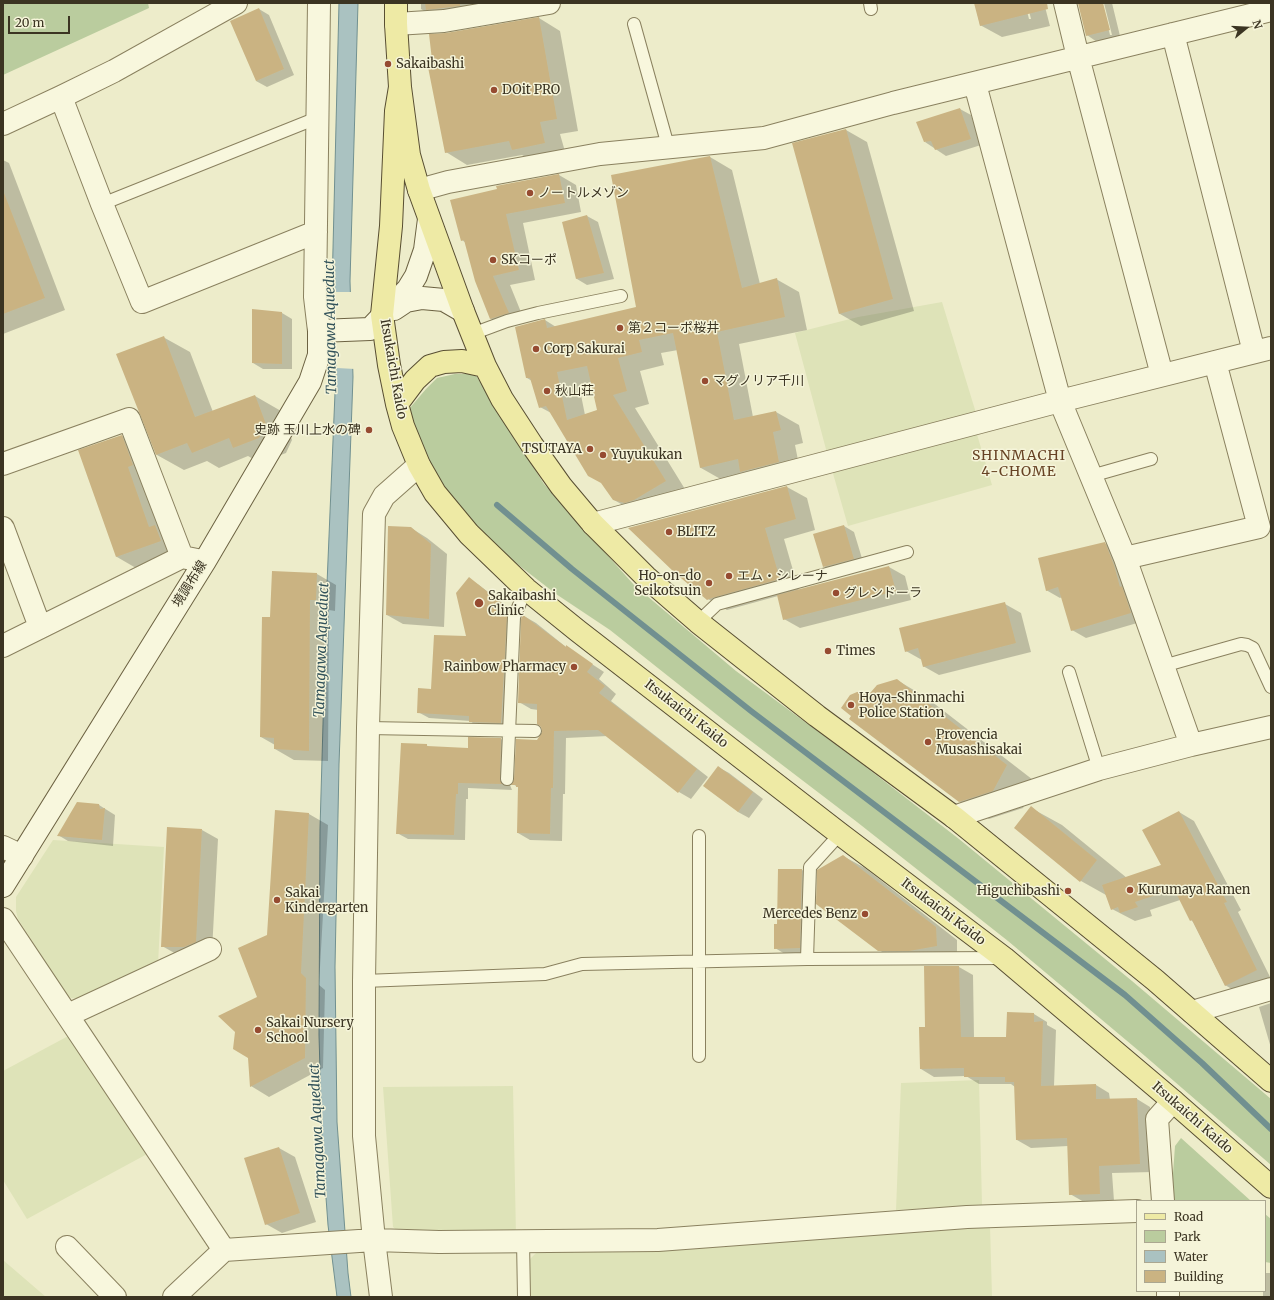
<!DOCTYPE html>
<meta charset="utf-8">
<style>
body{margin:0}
#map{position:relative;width:1274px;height:1300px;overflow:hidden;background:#edecca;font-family:Merriweather,serif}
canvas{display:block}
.frame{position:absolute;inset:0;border:4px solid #3b3422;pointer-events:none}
.legend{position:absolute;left:1136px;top:1200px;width:130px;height:92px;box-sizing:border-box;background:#f5f4d9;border:1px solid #aba790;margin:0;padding:5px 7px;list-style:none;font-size:12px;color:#3b3422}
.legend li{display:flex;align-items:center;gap:8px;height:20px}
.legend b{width:20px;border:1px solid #aba790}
.north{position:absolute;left:1226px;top:8px;width:40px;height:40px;-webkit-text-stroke:3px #f5f4d9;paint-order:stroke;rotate:72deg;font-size:11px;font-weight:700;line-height:16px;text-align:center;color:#3b3422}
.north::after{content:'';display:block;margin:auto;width:14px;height:18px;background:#3b3422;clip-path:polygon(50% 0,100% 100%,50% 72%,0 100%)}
.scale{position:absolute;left:8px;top:16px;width:62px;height:18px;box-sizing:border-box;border:2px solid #3b3422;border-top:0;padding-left:5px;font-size:12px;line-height:14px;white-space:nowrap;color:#3b3422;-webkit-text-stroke:3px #f5f4d9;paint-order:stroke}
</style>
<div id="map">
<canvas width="1274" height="1300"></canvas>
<div class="frame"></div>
<ul class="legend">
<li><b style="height:5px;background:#eeeaa5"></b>Road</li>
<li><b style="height:11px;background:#bacc9e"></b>Park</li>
<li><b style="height:11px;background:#aac2c1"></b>Water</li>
<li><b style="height:11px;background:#cab382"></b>Building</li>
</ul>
<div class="north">N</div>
<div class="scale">20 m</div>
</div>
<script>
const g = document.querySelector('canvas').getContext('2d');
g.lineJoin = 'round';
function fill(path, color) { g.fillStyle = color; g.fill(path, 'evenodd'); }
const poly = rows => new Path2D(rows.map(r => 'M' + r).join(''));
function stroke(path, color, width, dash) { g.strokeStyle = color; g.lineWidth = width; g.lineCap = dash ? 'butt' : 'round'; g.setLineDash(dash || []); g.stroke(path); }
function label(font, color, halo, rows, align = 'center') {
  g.font = font + ' Merriweather,"Noto Sans JP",serif'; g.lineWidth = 3; g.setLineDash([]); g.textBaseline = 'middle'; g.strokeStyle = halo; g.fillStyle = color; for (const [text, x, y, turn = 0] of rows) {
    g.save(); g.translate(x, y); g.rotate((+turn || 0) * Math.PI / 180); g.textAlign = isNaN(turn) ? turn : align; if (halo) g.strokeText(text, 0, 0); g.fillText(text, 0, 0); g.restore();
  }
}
const farmland = poly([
 [942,302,976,413,827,453,795,333,858,317],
 [976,431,992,485,848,526,832,470],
 [53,840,164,847,158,964,81,999,71,998,67,995,18,919,16,911,16,897],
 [72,1034,149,1153,27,1219,3,1180,3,1071],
 [979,1080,982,1205,896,1210,901,1083],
 [513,1086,516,1236,404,1236,393,1227,383,1087],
 [990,1226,992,1296,1016,1296,1016,1297,527,1297,526,1263,536,1253,651,1249],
 [3,1260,46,1297,3,1297]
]);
const green = poly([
 [3,3,148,3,149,8,3,75],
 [455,374,475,374,544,484,634,585,736,671,862,764,959,839,1132,981,1271,1099,1271,1165,1145,1056,1008,941,857,822,726,722,610,630,556,594,503,553,474,526,447,492,403,416,426,389,437,378],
 [1181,1138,1251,1201,1171,1201,1175,1146],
 [1265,1214,1271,1219,1271,1263,1265,1262]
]);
const water = poly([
 [339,3,358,3,350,281,353,377,339,764,335,967,337,1122,348,1273,351,1297,337,1297,328,1225,322,1143,319,1035,320,829,327,584,336,369,332,289,339,3]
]);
const pier = poly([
 [330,292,352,292,355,369,337,368]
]);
const shadow = poly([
 [421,3,474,3,475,14,437,19,421,9],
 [975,3,1025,3,1029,19,1031,19,1027,3,1044,3,1050,26,1002,37,980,25],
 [1079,3,1102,3,1110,35,1112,35,1104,3,1112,3,1120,36,1097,42,1087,35],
 [259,9,269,15,294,75,267,87,256,81],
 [539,18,560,31,578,131,560,134,566,155,534,162,522,155,467,165,446,152,434,61,446,34],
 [960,109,971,115,981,145,946,156,925,142],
 [846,130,867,142,914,311,861,326,840,314],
 [710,157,732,170,760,284,776,279,799,292,807,330,739,344,753,417,776,412,799,425,803,443,795,445,801,475,724,481,701,468,678,350,661,353,664,365,640,371,649,404,635,408,688,494,637,513,614,500,553,414,540,407,532,381,527,378,545,320,556,327,637,308],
 [592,382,598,411,585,415,579,385],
 [3,160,9,163,65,310,3,334],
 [559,175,576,185,581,212,523,223,535,280,510,285,525,322,508,328,491,319,466,243,462,240],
 [587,216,598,222,614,279,587,285,577,279],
 [282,313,292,319,292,369,263,369,253,363],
 [163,337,190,352,213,412,255,396,281,411,292,440,286,453,260,463,248,456,219,468,207,461,184,470,157,455,117,355],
 [122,436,153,454,186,544,148,575,117,557,79,451],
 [787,487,807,498,815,530,784,539,799,591,889,567,905,576,911,600,800,628,784,619,778,596,727,610,708,599,635,527],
 [844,526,854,532,864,565,835,573,824,566],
 [411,528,427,538,447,554,444,627,403,624,387,615],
 [1104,543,1118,550,1144,621,1086,638,1072,630,1062,597,1060,598,1046,590],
 [317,574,336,585,335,611,329,610,328,761,294,760,275,749,275,745,261,737,271,618],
 [469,579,479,585,519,616,511,728,480,728,470,721,429,718,418,712,467,637],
 [1005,604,1021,613,1031,652,939,675,923,666,922,660,906,651],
 [524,616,536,623,566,647,604,672,599,679,616,694,611,701,708,777,691,799,679,792,608,736,566,738,565,794,563,794,562,841,530,840,518,833,519,788,513,784,544,732,538,710,531,709,519,702],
 [897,680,927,698,1037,783,1023,808,989,819,959,801,872,693],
 [469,738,501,739,511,745,510,785,512,790,468,788,468,799,466,799,465,840,408,839,397,833,426,745,431,748,469,749],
 [718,767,729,773,763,799,749,818,738,812],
 [99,805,115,815,113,846,68,841,58,835],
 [1031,808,1062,825,1127,878,1162,865,1179,812,1194,821,1241,910,1238,912,1271,979,1240,994,1225,985,1193,922,1191,920,1180,900,1150,910,1152,916,1135,921,1112,909,1106,895,1081,881],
 [276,811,309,814,328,825,319,985,325,990,323,1068,269,1097,251,1086,258,997,268,935],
 [202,830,218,839,212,951,178,955,162,946],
 [843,856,865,868,957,940,957,958,900,963,879,950],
 [779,870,802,870,813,876,810,954,785,954,775,948,778,925],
 [925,967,959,967,973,975,974,1038,1007,1038,1034,1014,1047,1022,1047,1025,1056,1030,1054,1086,1096,1085,1109,1093,1110,1100,1137,1099,1150,1107,1153,1172,1112,1173,1114,1201,1084,1202,1070,1194,1068,1146,1031,1148,1017,1140,1015,1087,1011,1084,979,1084,966,1076,934,1077,921,1069,926,1028],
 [1271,1003,1271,1048,1259,1007],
 [279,1148,295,1157,316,1222,282,1233,266,1224],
 [1265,1273,1271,1273,1271,1297,1263,1297,1263,1291,1265,1291]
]);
const stream = poly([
 [497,505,572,569,751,711,1125,995,1202,1063,1271,1129]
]);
const building = poly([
 [425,3,460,3,460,6,426,10],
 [974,3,1047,3,1048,9,980,26],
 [1078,3,1103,3,1110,30,1086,36],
 [259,8,284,69,256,81,230,21],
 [539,17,557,119,540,122,545,143,512,150,509,141,445,153,427,62,432,60,429,34,446,33],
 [960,108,971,139,935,150,931,141,924,142,916,122],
 [846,129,893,299,839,314,792,143],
 [710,156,742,288,777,278,785,317,717,332,734,420,776,411,781,430,773,432,779,462,740,472,738,459,700,468,673,333,639,340,642,352,618,358,627,391,613,395,666,481,634,500,625,503,613,500,601,483,588,476,546,406,539,408,530,378,526,378,515,327,545,319,547,328,636,307,611,175],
 [587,366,597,410,567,420,557,372],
 [559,174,565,203,506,214,519,270,493,276,509,313,490,319,475,281,464,240,461,241,450,200,497,189,496,186],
 [3,193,4,193,45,298,3,314],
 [587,215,604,273,576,279,562,222],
 [252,309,282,312,282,364,252,363],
 [164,336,195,417,255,395,266,424,259,438,233,448,229,438,192,453,187,443,156,455,116,354],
 [122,435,133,465,128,467,149,527,155,525,161,541,116,557,78,450],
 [787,486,796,519,765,528,780,579,712,598,707,600,675,573,628,528],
 [844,525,854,559,823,567,813,534],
 [388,526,411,527,431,544,429,619,386,615],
 [1105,542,1114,565,1120,587,1122,586,1131,613,1071,631,1058,587,1046,591,1038,558],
 [889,566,896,591,783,620,777,595],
 [272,571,317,573,316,600,310,600,309,751,274,749,274,738,260,737,262,617,270,617],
 [469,577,509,609,507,617,501,723,469,722,469,716,417,713,418,688,431,689,434,635,466,636,456,593],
 [1005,602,1016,643,923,667,918,648,905,652,899,628],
 [523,615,566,647,566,645,593,664,587,672,605,686,599,693,697,769,678,793,598,730,554,731,553,788,551,788,550,834,517,833,518,787,516,787,516,785,511,785,514,779,516,739,537,740,542,732,541,727,537,724,537,704,518,703,521,619],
 [897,679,1007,765,993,791,959,802,849,719,851,716,841,708,850,695,857,692,871,692,877,685],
 [468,737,501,738,500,779,502,784,458,783,458,794,456,794,454,835,396,834,401,743,427,744,427,746,468,748],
 [718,766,753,792,738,812,703,786],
 [77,802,99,804,100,809,105,808,102,840,57,836],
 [1031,806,1097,860,1080,882,1014,828],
 [275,810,309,813,301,973,306,978,305,1058,250,1087,248,1058,233,1049,235,1032,218,1016,257,997,238,948,267,935],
 [1179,811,1227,902,1224,903,1257,970,1225,986,1192,920,1190,921,1174,889,1135,902,1138,907,1120,913,1118,907,1111,910,1102,885,1161,865,1142,830],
 [167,827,202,829,196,942,184,947,161,947],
 [843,855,936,927,937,946,909,951,878,951,816,904,817,870],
 [778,869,802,869,800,948,774,949,774,924,777,924],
 [924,966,959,966,961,1037,1006,1037,1007,1012,1034,1013,1034,1022,1043,1021,1041,1086,1096,1084,1096,1099,1137,1098,1140,1164,1099,1166,1100,1194,1069,1195,1067,1138,1016,1140,1014,1082,1005,1082,1005,1077,964,1077,964,1068,920,1069,919,1027,925,1027],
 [279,1147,300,1213,265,1225,244,1158]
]);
const lane = poly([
 [870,3,871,9],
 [634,24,668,146],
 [102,204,317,118],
 [472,334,507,321,538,313,621,296],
 [1091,476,1151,459],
 [698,622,717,604,907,552],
 [1163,666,1241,644,1247,645,1253,648,1271,687],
 [1069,672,1099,769],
 [368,728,535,731],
 [507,779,514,617,526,589],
 [699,836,699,1056],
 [807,959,810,867,840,834],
 [364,981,545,974,582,964,807,959,1001,958],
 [523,1241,524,1297]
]);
const street = poly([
 [319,3,315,297,319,331],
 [1065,3,1078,57,1162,375],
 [396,24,444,21,549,3],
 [1173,34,1254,352],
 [975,84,1060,401,1125,558,1191,745],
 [61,97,102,204,142,302,316,232],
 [3,124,61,97,114,71,236,3],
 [419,190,448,182,600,154,764,138,893,103,1271,10],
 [3,464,129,419,182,557],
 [593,524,1060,401,1271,348],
 [3,528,40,627],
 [1125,558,1259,527,1215,362],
 [3,646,182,557,197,560],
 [954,817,1099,769,1191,745,1271,727],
 [3,847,22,856],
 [3,919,224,1250],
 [1192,1012,1271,989],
 [68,1015,210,949],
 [1163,1201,1157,1119,1173,1101],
 [67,1247,115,1297],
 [1168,1291,1168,1297],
 [174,1297,224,1250,374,1240,439,1242,658,1240,967,1217,1137,1211],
 [381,1297,374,1240,364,1136,364,981,368,728,374,514,384,496,419,465]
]);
const secondary = poly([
 [394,309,406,301,422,298,444,300,463,311],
 [3,886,205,561,310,382,319,355,319,331,370,329,408,289,416,276,425,250,429,219]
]);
const primary = poly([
 [396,3,396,24,400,87,409,155,419,190,463,311,485,366,502,399,532,445,561,486,593,524,646,577,698,622,817,716,954,817,1155,980,1271,1081],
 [400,87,396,111,391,226,382,315,389,365,397,404,403,426,419,465,435,493,469,534,526,589,578,631,840,834,1004,958,1173,1101,1271,1187],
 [397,404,415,380,430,366,444,362,462,361,485,366]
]);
const markers = [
 [388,64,4,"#964b31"],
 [494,90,4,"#964b31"],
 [530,193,4,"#964b31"],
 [493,260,4,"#964b31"],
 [620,328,4,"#964b31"],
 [536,349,4,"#964b31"],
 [705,381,4,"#964b31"],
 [547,391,4,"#964b31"],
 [369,430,4,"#964b31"],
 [590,449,4,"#964b31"],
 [603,455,4,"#964b31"],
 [669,532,4,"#964b31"],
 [729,576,4,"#964b31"],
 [709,583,4,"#964b31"],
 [836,593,4,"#964b31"],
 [479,603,5,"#964b31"],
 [828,651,4,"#964b31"],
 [574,667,4,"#964b31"],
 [851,705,4,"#964b31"],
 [928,742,4,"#964b31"],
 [1130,890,4,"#964b31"],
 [1068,891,4,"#964b31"],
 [277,900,4,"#964b31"],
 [865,914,4,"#964b31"],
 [258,1030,4,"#964b31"]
];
const poiNames = [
 ["Sakaibashi",396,64],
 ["DOit PRO",502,90],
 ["ノートルメゾン",538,193],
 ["SKコーポ",501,260],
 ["第２コーポ桜井",628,328],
 ["Corp Sakurai",544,349],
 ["マグノリア千川",713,381],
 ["秋山荘",555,391],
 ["史跡 玉川上水の碑",361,430,"right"],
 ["TSUTAYA",582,449,"right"],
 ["Yuyukukan",611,455],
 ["BLITZ",677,532],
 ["Ho-on-do",701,576,"right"],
 ["Seikotsuin",701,591,"right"],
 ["エム・シレーナ",737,576],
 ["グレンドーラ",844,593],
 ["Sakaibashi",488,596],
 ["Clinic",488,611],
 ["Times",836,651],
 ["Rainbow Pharmacy",566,667,"right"],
 ["Hoya-Shinmachi",859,698],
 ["Police Station",859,713],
 ["Provencia",936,735],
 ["Musashisakai",936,750],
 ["Kurumaya Ramen",1138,890],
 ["Higuchibashi",1060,891,"right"],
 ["Sakai",285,893],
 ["Kindergarten",285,908],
 ["Mercedes Benz",857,914,"right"],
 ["Sakai Nursery",266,1023],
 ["School",266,1038]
];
const streetNames = [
 ["Itsukaichi Kaido",393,369,80],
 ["境調布線",190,584,-58],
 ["Itsukaichi Kaido",686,714,38],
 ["Itsukaichi Kaido",943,912,37],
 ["Itsukaichi Kaido",1192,1118,41]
];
const waterNames = [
 ["Tamagawa Aqueduct",331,327,-91],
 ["Tamagawa Aqueduct",322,650,-88],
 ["Tamagawa Aqueduct",318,1131,-93]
];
const neighbourhoodNames = [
 ["SHINMACHI",1019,456],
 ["4-CHOME",1019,472]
];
fill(farmland, '#dee3b8');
fill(green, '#bacc9e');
fill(water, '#aac2c1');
stroke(water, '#719090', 1);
fill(pier, '#edecca');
fill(shadow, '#0003');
stroke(stream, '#719090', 6);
fill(building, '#cab382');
stroke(lane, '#8a815f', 14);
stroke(street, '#8a815f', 24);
stroke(secondary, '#6c6242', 24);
stroke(primary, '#584e32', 24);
stroke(lane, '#f8f7dd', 12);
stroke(street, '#f8f7dd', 22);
stroke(secondary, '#f8f7dd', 22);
stroke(primary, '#eeeaa5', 22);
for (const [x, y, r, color] of markers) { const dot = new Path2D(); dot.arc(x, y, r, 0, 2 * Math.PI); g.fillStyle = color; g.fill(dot); stroke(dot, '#f5f4d9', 1.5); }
label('13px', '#3b3422', '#f5f4d9', poiNames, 'left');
label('13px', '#3b3422', '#f5f4d9', streetNames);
label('italic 14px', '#32525a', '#f5f4d9', waterNames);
g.letterSpacing = '1px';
label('14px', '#664223', '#f5f4d9', neighbourhoodNames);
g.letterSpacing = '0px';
</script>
